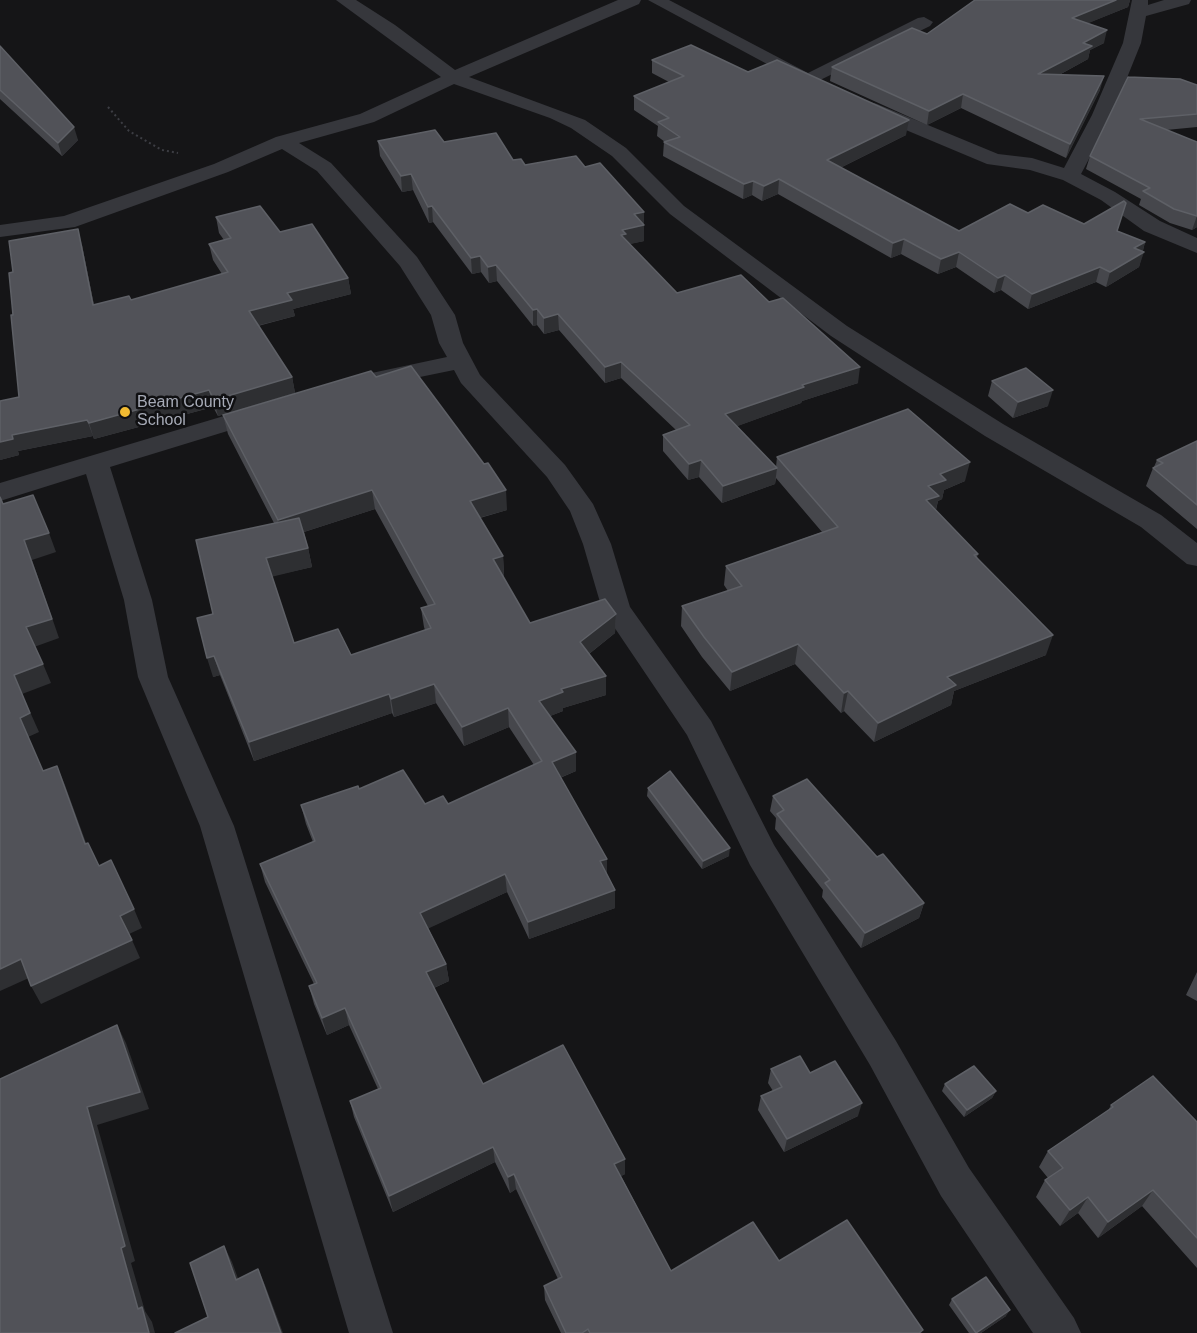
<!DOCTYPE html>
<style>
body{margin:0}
canvas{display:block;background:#151517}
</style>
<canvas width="1197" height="1333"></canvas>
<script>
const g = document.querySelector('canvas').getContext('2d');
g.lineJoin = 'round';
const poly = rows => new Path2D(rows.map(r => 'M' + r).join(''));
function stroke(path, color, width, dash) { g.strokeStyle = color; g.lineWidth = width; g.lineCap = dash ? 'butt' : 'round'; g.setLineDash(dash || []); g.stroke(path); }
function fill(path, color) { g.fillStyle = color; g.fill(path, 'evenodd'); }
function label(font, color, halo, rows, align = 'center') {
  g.font = font + ' Arial,sans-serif'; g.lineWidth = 5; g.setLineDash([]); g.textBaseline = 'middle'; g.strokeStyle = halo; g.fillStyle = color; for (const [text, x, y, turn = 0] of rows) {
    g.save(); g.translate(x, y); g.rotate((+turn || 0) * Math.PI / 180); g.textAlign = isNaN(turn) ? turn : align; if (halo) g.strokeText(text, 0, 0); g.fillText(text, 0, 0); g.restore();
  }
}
const path = poly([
 [108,107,129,131,162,150,178,153]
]);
const minor = poly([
 [336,0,356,0,395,25,455,70,618,0,641,0,639,4,469,77,585,120,626,148,684,206,847,326,1003,424,1161,515,1197,543,1197,566,1187,564,1141,527,985,436,831,336,670,214,612,156,571,128,550,118,454,84,374,122,299,143,331,163,417,257,455,315,463,343,480,375,565,465,593,504,611,544,630,607,711,721,774,845,896,1041,969,1168,1074,1318,1081,1333,1033,1333,941,1196,870,1065,750,865,687,735,602,609,583,544,570,511,547,477,461,383,454,370,376,386,367,384,364,379,367,374,447,357,439,343,431,315,400,266,317,171,282,149,228,172,75,227,0,237,0,225,64,216,214,164,276,137,360,114,441,77,336,0],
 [648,0,669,0,808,73,918,18,924,17,933,22,930,26,808,86,648,0],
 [1132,0,1148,0,1148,5,1164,0,1191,0,1189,4,1146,16,1141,43,1112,115,1081,174,1115,192,1160,221,1197,238,1197,253,1144,231,1101,200,1063,180,1030,170,987,164,863,112,860,108,870,102,877,104,998,154,1032,158,1064,168,1092,115,1123,43,1132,0],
 [264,404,273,407,277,412,273,417,110,467,152,600,168,677,234,826,393,1333,349,1333,200,826,138,677,124,600,86,474,0,501,0,483,264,404]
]);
const wall = poly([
 [975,0,1130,0,1128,7,1088,23,1104,43,1090,50,1088,59,1059,75,1100,90,1066,158,961,108,927,125,830,81,832,67,927,34],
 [0,46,78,140,62,156,0,99],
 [652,60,748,72,906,135,840,168,959,231,1028,213,1084,224,1126,203,1117,231,1145,242,1139,267,1106,287,1096,282,1028,309,1001,290,994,293,956,267,938,274,901,254,891,258,778,194,762,201,752,195,743,199,663,156,664,142,665,142,657,136,658,126,634,110,634,96,669,82,652,73],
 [1128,77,1197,85,1197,127,1166,130,1197,142,1197,227,1192,230,1170,223,1139,205,1141,199,1086,169,1090,156],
 [378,141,444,142,513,160,525,165,585,167,644,212,644,241,629,244,677,293,769,302,858,383,802,401,801,403,737,426,776,467,777,457,965,481,944,490,942,499,938,501,936,510,978,554,977,557,1046,655,954,691,951,705,874,742,844,711,841,713,795,664,730,691,702,657,681,626,682,606,728,591,724,585,726,566,822,532,776,478,775,484,722,503,699,477,688,480,663,451,663,435,676,430,621,378,605,383,559,330,544,334,537,325,533,326,497,281,489,283,481,272,472,274,433,222,429,223,413,190,402,192,380,156],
 [216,217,280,232,348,278,351,294,293,309,295,316,258,326,292,377,295,393,218,416,213,407,94,439,93,436,18,451,19,455,0,460,0,401,19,397,13,315,13,272,82,245,94,305,131,300,222,274,213,260,209,244,224,240,219,233],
 [376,377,507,510,480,518,503,556,504,575,503,576,530,623,616,614,615,633,589,654,606,676,606,695,563,708,563,711,550,716,576,771,560,778,607,859,607,874,615,890,615,908,529,939,507,892,428,928,446,964,449,981,434,988,483,1084,625,1174,621,1176,671,1271,779,1261,922,1333,561,1333,545,1300,544,1286,558,1279,516,1189,510,1193,495,1162,393,1212,354,1117,350,1101,378,1089,349,1025,327,1035,314,1004,309,986,314,984,265,882,260,864,313,842,306,824,301,805,359,789,425,804,448,804,534,765,509,727,464,746,436,703,394,717,392,713,254,761,220,675,213,677,213,614,274,523,228,434,223,415],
 [375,509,428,606,421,608,424,627,425,630,351,655,294,643,272,576,312,567,308,548,304,532],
 [992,381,1048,406,1013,418,988,396],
 [1197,441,1197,529,1146,486,1153,468,1154,467,1157,460],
 [648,788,729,856,702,869,647,796],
 [773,796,877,857,924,903,919,918,861,948,822,897,823,890,775,829,776,818,770,811],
 [1197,972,1197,1001,1186,995],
 [771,1069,810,1073,858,1116,784,1152,758,1110,761,1096,773,1091,768,1083],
 [945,1084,996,1091,992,1098,964,1117,942,1091],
 [1111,1105,1197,1122,1197,1268,1142,1206,1098,1238,1078,1213,1060,1226,1036,1197,1045,1180,1048,1178,1039,1167,1048,1151,1108,1111],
 [952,1299,1006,1316,981,1333,969,1333,949,1305]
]);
const shadedWall = poly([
 [1116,0,1130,0,1128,7,1069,31,1072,18],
 [1107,30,1104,43,1090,50,1088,59,1035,88,1038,74,1083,43],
 [1104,76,1100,90,1066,158,1070,144],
 [963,94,961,108,927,125,929,111],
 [909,120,906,135,826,175,827,160],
 [74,127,78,140,62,156,58,143],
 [411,174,413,190,402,192,401,176],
 [779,179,778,194,762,201,764,186],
 [753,181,752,195,743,199,744,184],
 [432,206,433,222,429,223,428,207],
 [644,212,644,241,626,245,621,235,622,230,634,214],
 [1197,216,1197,227,1192,230],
 [78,229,82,245,97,321,93,305],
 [904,239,901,254,891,258,893,243],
 [1145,242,1142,254,1144,252,1139,267,1106,287,1110,272,1134,248],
 [959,252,956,267,938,274,941,259],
 [480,256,481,272,472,274,471,258],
 [496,265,497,281,489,283,488,267],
 [1100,267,1096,282,1028,309,1032,294],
 [1005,275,1001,290,994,293,998,278],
 [348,278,351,294,293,309,295,316,252,327,249,311,287,293],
 [537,309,537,325,533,326,533,310],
 [558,314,559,330,544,334,544,318],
 [621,362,621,378,605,383,605,367],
 [860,367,858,383,802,401,801,403,724,431,725,414,802,385],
 [292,377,295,393,218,416,214,400],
 [209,390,213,407,94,439,89,423],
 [1053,390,1048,406,1013,418,1018,402],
 [87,420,93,436,18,451,19,455,0,460,0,442,12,435],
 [701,460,699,477,688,480,689,464],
 [970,462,965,481,944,490,942,499,938,501,934,516,922,520,928,486,940,474],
 [777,468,775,484,722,503,723,486],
 [372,490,375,509,282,539,278,520],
 [506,490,507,510,471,520,470,501],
 [49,533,56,552,32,560,59,638,34,647,26,627,24,540],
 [308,548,312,567,271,577,266,558],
 [503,556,504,575,495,578,493,559],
 [616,614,615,633,580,661,580,642],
 [1053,635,1046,655,954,691,951,705,874,742,878,723,947,677],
 [798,644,795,664,730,691,732,672],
 [214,656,220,675,213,677,207,658],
 [43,664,51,683,22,694,39,732,28,737,20,718,14,675],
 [606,676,606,695,563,708,563,711,540,720,539,701,561,689],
 [434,684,436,703,394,717,391,699],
 [848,691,844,711,841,713,844,693],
 [389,694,392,713,254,761,249,742],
 [508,708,509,727,464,746,462,727],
 [576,752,576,771,552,781,552,762],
 [57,766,65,785,93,862,85,844],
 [730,848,729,856,702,869,703,861],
 [607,859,607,877,600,861],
 [505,874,507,892,423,931,420,913],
 [615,890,615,908,529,939,528,922],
 [924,903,919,918,861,948,865,933],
 [134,909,142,928,129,934,120,916],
 [132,940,140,958,41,1004,31,986],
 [21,959,31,977,0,991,0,969],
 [446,964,449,981,429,990,426,972],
 [345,1008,349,1025,327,1035,322,1018],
 [117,1025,126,1043,149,1109,97,1125,135,1261,131,1263,145,1311,152,1322,155,1333,149,1333,138,1309,121,1248,87,1107],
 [996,1091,992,1098,964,1117,967,1110],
 [862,1103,858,1116,784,1152,787,1139],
 [493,1147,495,1162,393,1212,389,1196],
 [625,1159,625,1174,614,1180,614,1164],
 [514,1174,516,1189,510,1193,508,1177],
 [1153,1190,1142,1206,1098,1238,1108,1222],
 [1088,1197,1078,1213,1060,1226,1070,1210],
 [224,1246,232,1262,244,1295,236,1280],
 [258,1269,265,1285,283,1333,281,1333],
 [1010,1310,1006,1316,981,1333,976,1333]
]);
const building = poly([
 [975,0,1116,0,1072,18,1107,30,1083,43,1092,46,1038,74,1104,76,1070,144,963,94,929,111,832,67,912,28,927,34,975,0],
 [691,45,748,72,777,60,909,120,827,160,959,231,1010,204,1028,213,1043,205,1084,224,1124,201,1126,203,1117,231,1145,242,1134,248,1144,252,1110,272,1100,267,1032,294,1005,275,998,278,959,252,941,259,904,239,893,243,779,179,764,186,753,181,744,184,664,142,680,137,658,122,669,118,634,96,684,76,652,60,691,45],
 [0,46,74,127,58,143,0,90,0,46],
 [1128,77,1180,79,1197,85,1197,114,1140,119,1197,142,1197,216,1174,209,1143,191,1150,188,1090,156,1128,77],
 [435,130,444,142,496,133,513,160,521,159,525,165,576,156,585,167,600,163,644,212,634,214,644,225,622,230,626,234,621,235,677,293,741,275,769,302,783,298,860,367,802,385,804,387,725,414,777,468,723,486,701,460,689,464,663,435,690,425,621,362,605,367,558,314,544,318,537,309,533,310,496,265,488,267,480,256,471,258,432,206,428,207,411,174,401,176,378,141,435,130],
 [260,206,280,232,312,224,348,278,287,293,292,300,249,311,292,377,214,400,209,390,89,423,87,420,12,435,13,439,0,442,0,401,19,397,11,315,13,315,9,273,13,272,9,241,78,229,93,305,129,296,131,300,228,272,209,244,231,238,216,217,260,206],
 [411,366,484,464,488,463,506,490,470,501,503,556,493,559,530,623,605,599,616,614,580,642,606,676,561,689,563,692,539,701,576,752,552,762,607,859,600,861,615,890,528,922,505,874,420,913,446,964,426,972,483,1084,563,1045,625,1159,614,1164,671,1271,753,1222,779,1261,847,1220,923,1330,919,1333,590,1333,588,1329,582,1333,566,1333,544,1286,562,1277,514,1174,508,1177,493,1147,389,1196,350,1101,381,1088,345,1008,322,1018,309,986,317,983,260,864,315,841,301,805,358,786,359,789,403,770,425,804,443,796,448,804,542,761,508,708,462,727,434,684,391,699,389,694,249,742,214,656,207,658,197,618,213,614,196,540,299,518,308,548,266,558,294,643,338,629,351,655,431,628,421,608,435,604,372,490,278,520,223,415,371,371,376,377,411,366],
 [1026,368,1053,390,1018,402,992,381,1026,368],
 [908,409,970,462,940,474,946,480,928,486,939,496,926,500,978,554,974,555,1053,635,947,677,956,685,878,723,848,691,844,693,798,644,732,672,704,637,682,606,742,586,726,566,838,527,777,457,908,409],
 [1197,441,1197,505,1153,468,1163,463,1157,460,1197,441],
 [33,495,49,533,24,540,52,619,26,627,43,664,14,675,30,713,20,718,43,771,57,766,85,844,88,843,99,866,111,860,134,909,120,916,132,940,31,986,21,959,0,969,0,497,3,504,33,495],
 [670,771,730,848,703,861,648,788,670,771],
 [807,779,877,857,883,854,924,903,865,933,825,883,830,880,777,814,784,810,773,796,807,779],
 [117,1025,140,1092,87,1107,125,1246,121,1248,138,1309,142,1307,149,1333,0,1333,0,1079,117,1025],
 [800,1056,810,1073,835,1061,862,1103,787,1139,761,1096,782,1087,771,1069,800,1056],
 [974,1066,996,1091,967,1110,945,1084,974,1066],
 [1153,1076,1197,1122,1197,1238,1153,1190,1108,1222,1088,1197,1070,1210,1045,1180,1063,1168,1048,1151,1113,1107,1111,1105,1153,1076],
 [224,1246,236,1280,258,1269,281,1333,175,1333,208,1317,190,1263,224,1246],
 [986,1277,1010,1310,976,1333,952,1299,986,1277]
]);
const markers = [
 [125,412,6,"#f2bb32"]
];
const poiNames = [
 ["Beam County",137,403],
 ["School",137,421]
];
stroke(path, '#3c3d43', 2, [2, 3]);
fill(minor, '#36373c');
fill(wall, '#46474c');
fill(shadedWall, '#2e2f32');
fill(building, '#515258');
stroke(building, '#5e6066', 1.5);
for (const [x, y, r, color] of markers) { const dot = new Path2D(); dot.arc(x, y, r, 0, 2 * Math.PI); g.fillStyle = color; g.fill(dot); stroke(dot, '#101012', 2); }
label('16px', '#a7abb7', '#101012', poiNames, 'left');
</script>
